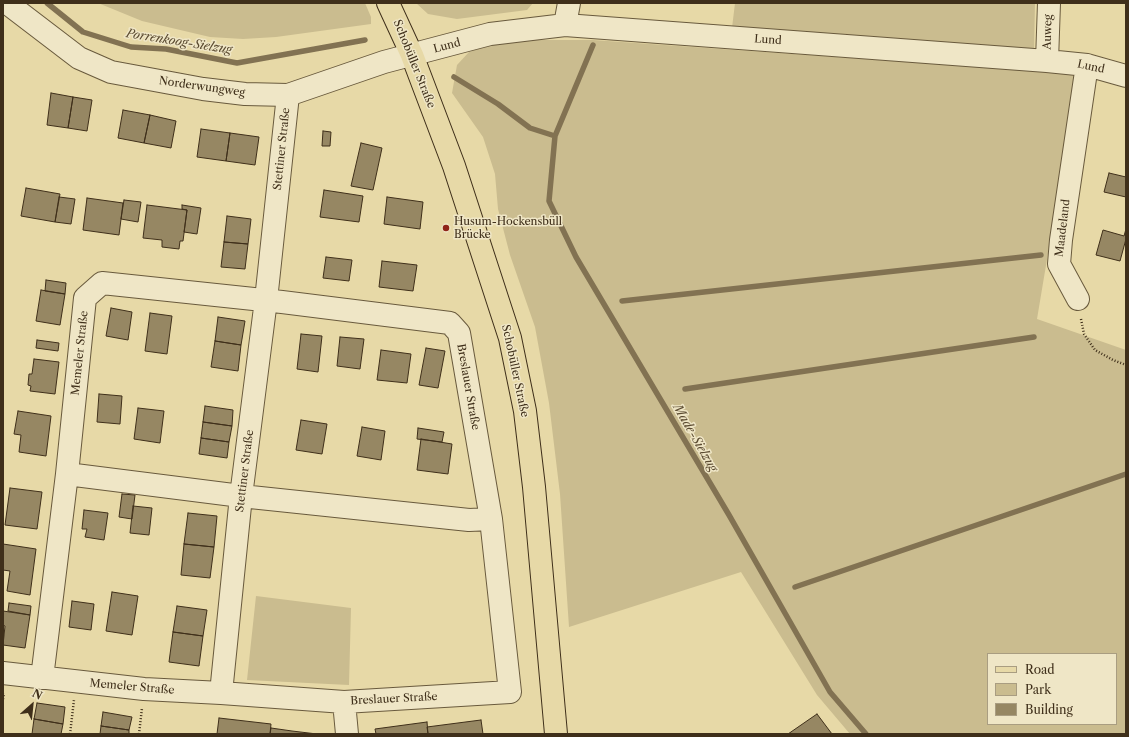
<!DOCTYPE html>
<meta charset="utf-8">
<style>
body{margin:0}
#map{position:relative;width:1129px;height:737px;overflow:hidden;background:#e7d9a7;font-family:"Libre Caslon Text",serif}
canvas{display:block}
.frame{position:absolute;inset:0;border:4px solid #3f2f1a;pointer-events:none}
.legend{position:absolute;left:987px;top:653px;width:130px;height:72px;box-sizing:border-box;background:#efe6c6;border:1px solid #a99d81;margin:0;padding:5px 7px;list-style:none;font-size:12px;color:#3f2f1a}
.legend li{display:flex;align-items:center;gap:8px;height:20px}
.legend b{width:20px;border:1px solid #a99d81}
.north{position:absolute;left:12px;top:685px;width:40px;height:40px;-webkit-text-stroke:3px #efe6c6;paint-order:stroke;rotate:27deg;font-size:11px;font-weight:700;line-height:16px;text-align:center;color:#3f2f1a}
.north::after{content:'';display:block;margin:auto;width:14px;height:18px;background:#3f2f1a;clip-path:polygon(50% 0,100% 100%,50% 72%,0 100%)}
</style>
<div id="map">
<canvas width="1129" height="737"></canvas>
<div class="frame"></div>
<ul class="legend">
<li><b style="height:5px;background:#e7d9a7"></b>Road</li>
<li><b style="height:11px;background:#cabc8f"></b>Park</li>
<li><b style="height:11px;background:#968763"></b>Building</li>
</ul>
<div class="north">N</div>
</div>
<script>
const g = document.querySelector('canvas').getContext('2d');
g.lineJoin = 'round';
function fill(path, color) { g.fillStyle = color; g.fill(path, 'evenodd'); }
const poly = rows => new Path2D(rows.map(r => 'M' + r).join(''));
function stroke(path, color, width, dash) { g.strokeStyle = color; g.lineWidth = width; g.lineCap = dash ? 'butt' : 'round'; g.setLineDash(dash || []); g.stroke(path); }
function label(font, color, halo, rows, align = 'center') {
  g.font = font + ' "Libre Caslon Text",serif'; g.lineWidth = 3; g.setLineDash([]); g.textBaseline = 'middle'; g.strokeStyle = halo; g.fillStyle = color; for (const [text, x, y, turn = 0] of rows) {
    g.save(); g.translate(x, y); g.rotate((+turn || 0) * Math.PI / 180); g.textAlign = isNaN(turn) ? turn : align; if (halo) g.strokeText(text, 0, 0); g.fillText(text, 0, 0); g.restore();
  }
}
const green = poly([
 [98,3,365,3,371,17,371,24,276,37,243,39,210,37,142,21],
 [416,3,533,3,527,10,457,19,428,14],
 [735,3,1035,3,1034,51,732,28],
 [505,40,593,40,1078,74,1037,319,1126,350,1126,734,850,734,817,695,741,572,569,627,560,494,549,403,535,327,510,255,498,209,495,174,483,137,452,93,457,65,469,52],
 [988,654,1116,654,1116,724,988,724],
 [256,596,351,608,349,685,247,680]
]);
const stream = poly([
 [47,3,83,32,131,47,166,49,237,63,365,40],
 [593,45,555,136,549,201,576,257,729,515,830,692,866,734],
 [454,77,498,104,530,128,555,136],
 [622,301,1041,255],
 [685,389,1034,337],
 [795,587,1126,474]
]);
const building = poly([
 [51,93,73,97,68,128,47,125,51,93],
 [73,97,92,100,87,131,68,128,73,97],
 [123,110,150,115,144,143,118,138,123,110],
 [150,115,176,121,171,148,144,143,150,115],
 [201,129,230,133,226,161,197,157,201,129],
 [323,131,331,132,330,146,322,146,323,131],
 [230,133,259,137,255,165,226,161,230,133],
 [361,143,382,148,373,190,351,186,361,143],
 [1109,173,1126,177,1126,197,1104,192,1109,173],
 [26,188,60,194,55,222,21,216,26,188],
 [324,190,363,196,359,222,320,217,324,190],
 [59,197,75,199,71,224,55,222,59,197],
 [387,197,423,202,420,229,384,224,387,197],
 [87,198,123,203,119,235,83,230,87,198],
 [124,200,141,202,138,222,121,219,124,200],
 [147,205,187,210,183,241,180,241,179,249,162,247,162,240,143,238,147,205],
 [182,205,201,208,197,234,184,232,187,210,182,209,182,205],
 [227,216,251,219,248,244,224,242,227,216],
 [1126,229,1126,239,1120,261,1096,255,1103,230,1124,236,1126,229],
 [224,242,248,244,245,269,221,267,224,242],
 [326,257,352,260,349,281,323,278,326,257],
 [382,261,417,265,413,291,379,287,382,261],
 [46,280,66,283,65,294,45,291,46,280],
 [41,290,65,294,60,325,36,321,41,290],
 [111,308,132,312,128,340,106,336,111,308],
 [150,313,172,316,167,354,145,351,150,313],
 [218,317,245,321,241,345,215,341,218,317],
 [301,334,322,336,318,372,297,369,301,334],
 [340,337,364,339,360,369,337,366,340,337],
 [37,340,59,343,58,351,36,348,37,340],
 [215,341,241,345,238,371,211,367,215,341],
 [426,348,445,351,438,388,419,385,426,348],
 [381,350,411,354,407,383,377,380,381,350],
 [34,359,59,362,55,394,30,391,31,386,28,385,29,374,32,374,34,359],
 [99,394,122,396,120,424,97,422,99,394],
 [205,406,233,410,232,426,203,422,205,406],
 [138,408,164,411,160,443,134,439,138,408],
 [18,411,51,416,46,456,19,452,21,435,14,434,18,411],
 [301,420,327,424,322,454,296,450,301,420],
 [203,422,232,426,229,442,201,438,203,422],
 [362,427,385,431,381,460,357,456,362,427],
 [418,428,444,432,442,442,417,439,418,428],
 [201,438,229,442,227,458,199,454,201,438],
 [421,439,452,444,448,474,417,470,421,439],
 [10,488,42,492,37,529,5,525,10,488],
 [122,494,135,495,132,519,119,517,122,494],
 [133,506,152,508,149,535,130,533,133,506],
 [84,510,108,513,104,540,85,537,87,529,82,529,84,510],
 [188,513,217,516,214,547,184,544,188,513],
 [3,544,36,549,30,595,7,591,10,571,3,570,3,544],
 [184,544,214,547,210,578,181,575,184,544],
 [112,592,138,596,132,635,106,631,112,592],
 [72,601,94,604,91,630,69,627,72,601],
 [9,603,31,606,30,615,8,611,9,603],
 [177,606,207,610,203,636,173,632,177,606],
 [3,611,30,615,25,648,3,645,5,626,3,625,3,611],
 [173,632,203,636,199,666,169,662,173,632],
 [37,703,65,707,63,724,34,719,37,703],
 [103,712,132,717,129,730,101,726,103,712],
 [817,714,832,734,788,734,817,714],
 [219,718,271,724,270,734,217,734,219,718],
 [34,719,63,724,61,734,32,734,34,719],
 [481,720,483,734,428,734,427,727,481,720],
 [427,722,428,734,376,734,375,729,427,722],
 [101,726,129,730,129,734,100,734,101,726],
 [271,728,292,731,317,734,270,734,271,728]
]);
const path = poly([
 [1081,319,1084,334,1095,350,1113,360,1126,365],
 [3,699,4,693],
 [70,734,74,700],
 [139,734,142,708]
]);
const minor = poly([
 [7,3,79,58,111,72,203,89,245,94,288,95,384,62,490,34,565,25,1047,61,1087,65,1126,76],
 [565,25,569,3],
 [1047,61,1049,3],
 [1078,299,1059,264,1061,240,1087,65],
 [67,474,241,496,469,520,491,519],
 [3,673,144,689,221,693,344,702,347,734],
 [42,678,67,474,85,298,102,283,282,302,450,323,459,333,491,519,510,692,344,702],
 [221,693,241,496,266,300,288,95]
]);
const major = poly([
 [388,3,412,55,454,166,510,338,525,411,534,487,556,734]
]);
const markers = [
 [446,228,4,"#8f2418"]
];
const streetNames = [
 ["Auweg",1048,32,-88],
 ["Lund",768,40,4],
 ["Lund",447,46,-15],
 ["Schobüller Straße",414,64,68],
 ["Lund",1091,67,12],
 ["Norderwungweg",202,87,8],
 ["Stettiner Straße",282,149,-84],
 ["Maadeland",1063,228,-83],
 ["Memeler Straße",80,353,-84],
 ["Schobüller Straße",515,371,78],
 ["Breslauer Straße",468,387,80],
 ["Stettiner Straße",245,471,-83],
 ["Memeler Straße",132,687,5],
 ["Breslauer Straße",394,699,-3]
];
const poiNames = [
 ["Husum-Hockensbüll",454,222],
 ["Brücke",454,235]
];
const waterNames = [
 ["Porrenkoog-Sielzug",179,42,9],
 ["Made-Sielzug",695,438,60]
];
fill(green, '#cabc8f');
stroke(stream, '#827252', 5.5);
fill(building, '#968763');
stroke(building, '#3f2f1a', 1);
stroke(minor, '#695a3d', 24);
stroke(major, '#3f2f1a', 24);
stroke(path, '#3f2f1a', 2.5, [1, 2]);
stroke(minor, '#efe6c6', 22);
stroke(major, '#e7d9a7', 22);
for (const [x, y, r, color] of markers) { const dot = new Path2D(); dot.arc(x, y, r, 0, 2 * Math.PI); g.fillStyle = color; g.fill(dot); stroke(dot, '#efe6c6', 1.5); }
label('11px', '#3f2f1a', '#efe6c6', streetNames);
label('11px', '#3f2f1a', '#efe6c6', poiNames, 'left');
label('italic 12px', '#5b4b31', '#efe6c6', waterNames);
</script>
